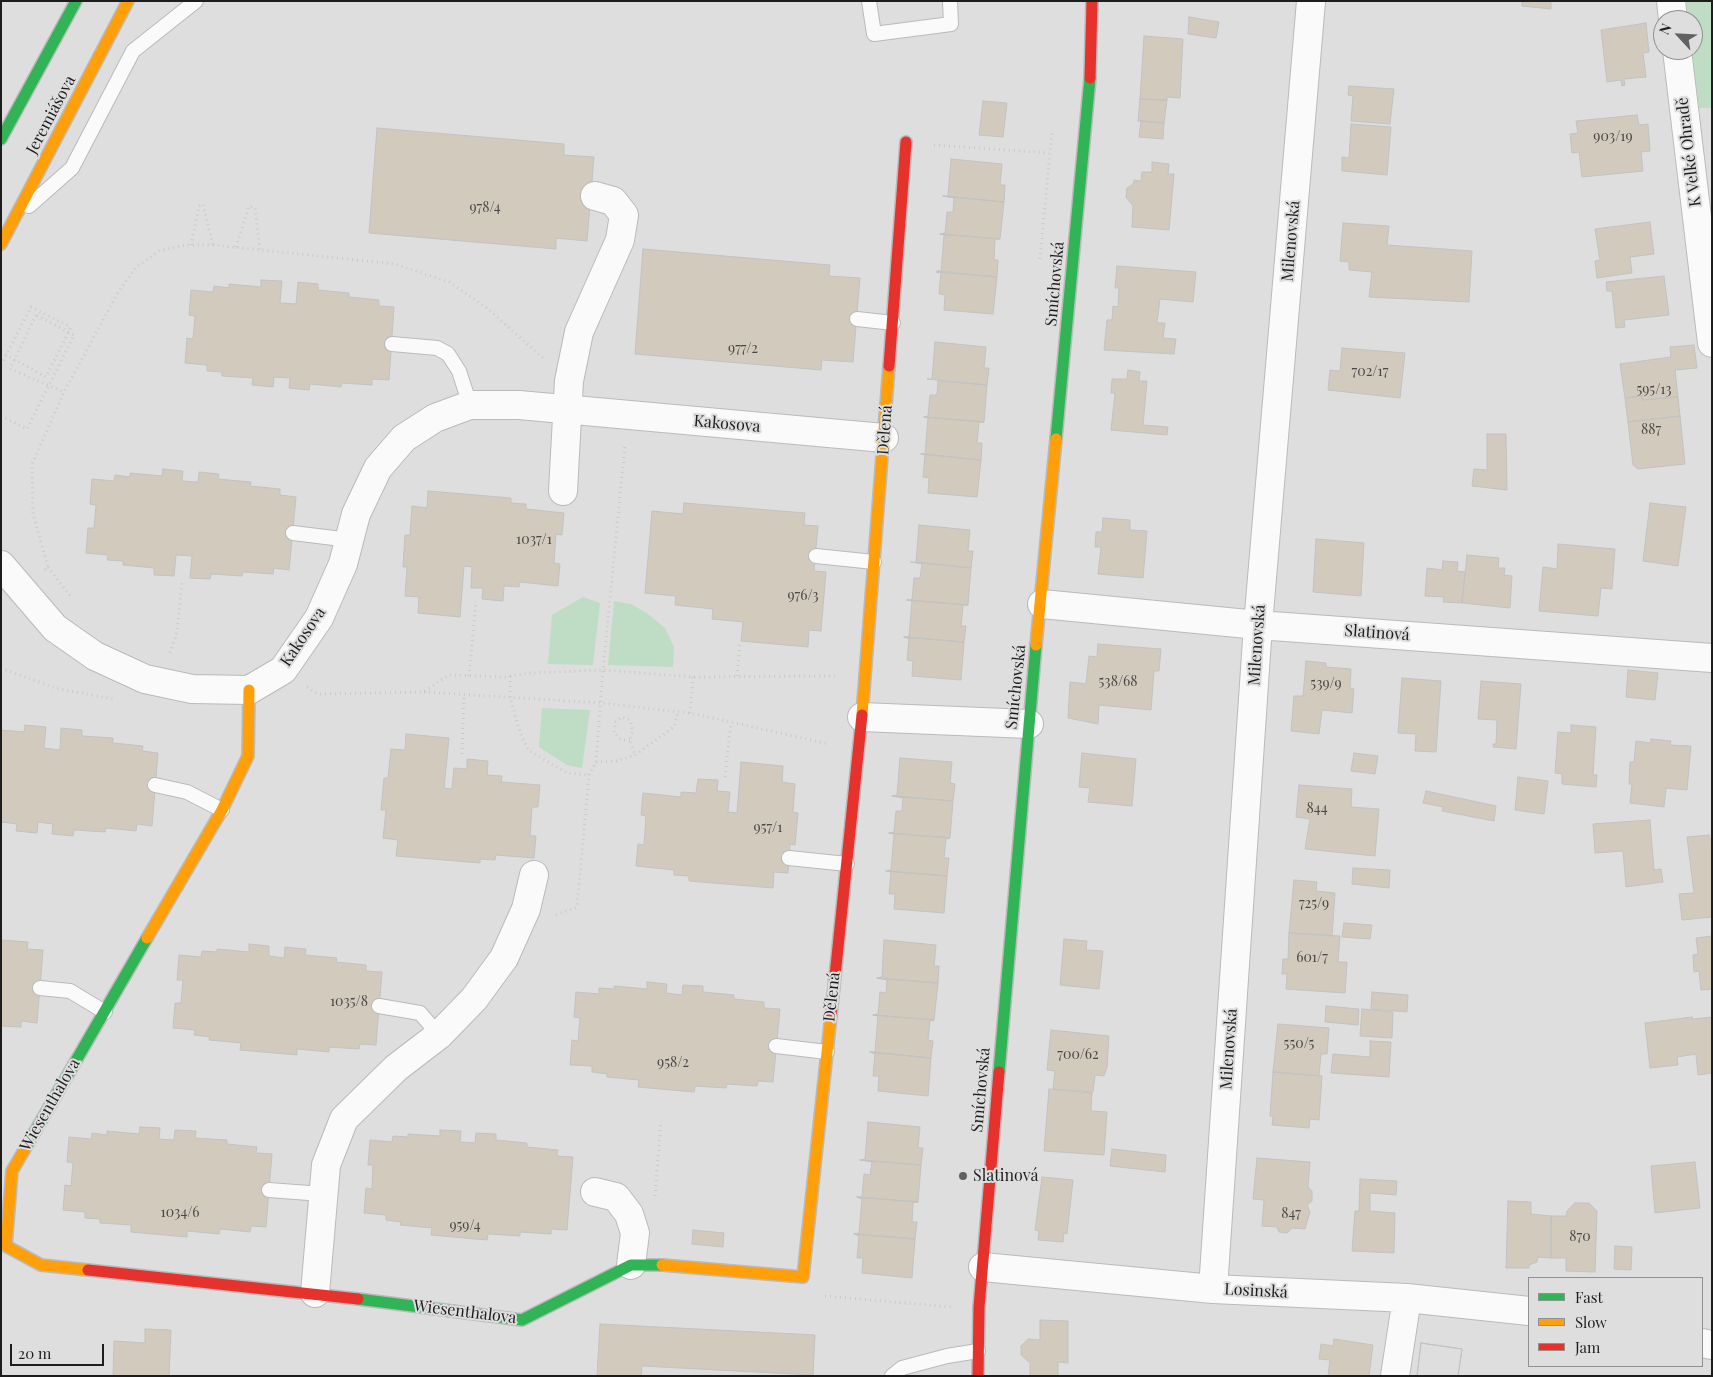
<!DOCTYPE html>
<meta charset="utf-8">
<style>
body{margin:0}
#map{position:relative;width:1713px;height:1377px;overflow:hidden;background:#dededf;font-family:"Playfair Display",serif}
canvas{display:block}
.frame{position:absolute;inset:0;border:2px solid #1d1d1e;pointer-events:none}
.legend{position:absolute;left:1528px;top:1277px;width:175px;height:90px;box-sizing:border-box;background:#dededf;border:1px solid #919192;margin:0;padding:6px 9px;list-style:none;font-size:15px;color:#1d1d1e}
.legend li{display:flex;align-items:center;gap:10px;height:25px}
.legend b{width:25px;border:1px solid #919192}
.north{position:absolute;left:1653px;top:10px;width:50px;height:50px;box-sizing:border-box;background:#dededf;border:1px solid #919192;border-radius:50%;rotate:295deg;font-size:14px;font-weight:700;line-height:20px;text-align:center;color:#1d1d1e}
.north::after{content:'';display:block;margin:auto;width:18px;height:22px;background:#616162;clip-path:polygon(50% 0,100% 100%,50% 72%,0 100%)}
.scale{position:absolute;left:10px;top:1344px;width:94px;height:22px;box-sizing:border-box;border:2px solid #1d1d1e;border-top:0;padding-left:6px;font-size:15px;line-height:18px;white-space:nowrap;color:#1d1d1e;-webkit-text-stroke:4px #dededf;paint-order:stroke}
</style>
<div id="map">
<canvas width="1713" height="1377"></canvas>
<div class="frame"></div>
<ul class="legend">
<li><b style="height:6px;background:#30b455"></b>Fast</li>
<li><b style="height:6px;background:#ff9f0a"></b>Slow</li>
<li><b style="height:6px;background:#e5322d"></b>Jam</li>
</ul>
<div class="north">N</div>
<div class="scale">20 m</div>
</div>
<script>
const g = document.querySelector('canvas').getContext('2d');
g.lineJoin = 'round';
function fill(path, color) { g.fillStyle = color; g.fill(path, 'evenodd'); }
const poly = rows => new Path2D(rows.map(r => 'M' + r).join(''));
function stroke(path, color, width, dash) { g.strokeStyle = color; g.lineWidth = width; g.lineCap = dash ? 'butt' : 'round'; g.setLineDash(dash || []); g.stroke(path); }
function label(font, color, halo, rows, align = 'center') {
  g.font = font + ' "Playfair Display",serif'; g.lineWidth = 4; g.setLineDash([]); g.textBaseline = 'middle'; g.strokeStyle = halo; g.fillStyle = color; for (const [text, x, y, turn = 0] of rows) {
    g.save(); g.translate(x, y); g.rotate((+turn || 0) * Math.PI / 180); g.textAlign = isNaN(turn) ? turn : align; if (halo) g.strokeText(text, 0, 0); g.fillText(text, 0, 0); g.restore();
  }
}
const green = poly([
 [1686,1,1712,1,1712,108,1699,108,1692,50,1693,20,1689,20],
 [583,597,600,603,593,665,548,664,552,615],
 [614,601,631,604,648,614,665,628,674,647,673,667,608,665],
 [542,708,590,710,582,768,567,765,539,747]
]);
const building = poly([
 [1522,1,1551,1,1551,9,1522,6,1522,1],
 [1189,17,1219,22,1216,38,1188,34,1189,17],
 [1646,23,1649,52,1643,53,1646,77,1624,79,1625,85,1622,86,1621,80,1607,82,1601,30,1646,23],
 [1144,36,1183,39,1180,98,1167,97,1167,100,1140,99,1144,36],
 [1349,86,1394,89,1390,124,1351,121,1353,96,1348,95,1349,86],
 [1140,99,1167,100,1164,123,1138,121,1140,99],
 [983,101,1007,103,1003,137,979,135,983,101],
 [1637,115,1639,125,1648,124,1650,151,1641,152,1643,171,1582,177,1579,152,1572,153,1570,134,1578,133,1576,121,1637,115],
 [1141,121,1164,123,1163,139,1139,137,1141,121],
 [1351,124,1391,127,1387,175,1342,171,1342,157,1349,158,1351,124],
 [377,128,564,144,564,155,594,157,587,241,556,238,556,249,369,233,377,128],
 [951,159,1002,164,1000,185,1005,185,1004,202,943,196,948,196,951,159],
 [1152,162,1169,164,1168,174,1174,174,1169,230,1132,227,1133,206,1126,197,1127,188,1133,184,1134,180,1141,181,1142,172,1152,172,1152,162],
 [943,196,1004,202,1000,239,940,234,945,233,947,212,953,212,954,198,943,196],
 [1650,222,1654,254,1630,257,1632,273,1597,278,1595,261,1600,260,1595,229,1650,222],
 [1343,223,1389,226,1387,245,1472,251,1469,302,1369,297,1372,272,1349,270,1349,262,1340,261,1343,223],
 [940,234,1000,239,995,239,994,260,998,260,997,277,937,271,941,271,944,235,940,234],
 [643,249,830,265,829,276,860,278,853,362,822,360,821,370,635,354,643,249],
 [1117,266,1196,272,1193,302,1160,299,1157,323,1165,323,1163,338,1176,339,1174,354,1104,350,1107,320,1112,320,1113,306,1118,307,1119,288,1115,288,1117,266],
 [936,272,997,277,993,314,944,310,945,295,939,294,941,272,936,272],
 [1664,276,1669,315,1624,320,1625,327,1616,328,1612,291,1607,291,1606,282,1664,276],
 [261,280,282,281,280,303,296,304,298,282,318,284,318,290,349,293,349,297,379,300,379,306,394,307,389,380,372,379,372,385,342,383,341,387,310,384,309,390,289,388,290,378,274,377,273,387,252,385,253,378,222,376,222,372,207,371,207,365,185,363,187,338,193,339,195,316,189,315,191,290,213,292,214,286,229,288,229,284,261,287,261,280],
 [935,342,986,347,984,368,989,368,987,385,927,379,932,379,935,342],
 [1694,345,1697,368,1675,370,1678,397,1642,400,1642,396,1625,398,1620,364,1671,357,1670,347,1694,345],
 [1342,348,1405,353,1400,398,1328,390,1330,370,1340,371,1342,348],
 [1128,370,1140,372,1139,381,1147,381,1143,425,1168,427,1167,435,1111,430,1115,393,1111,393,1112,379,1127,379,1128,370],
 [938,381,987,385,984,422,924,417,928,416,930,395,937,395,938,381],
 [1642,396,1642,400,1678,397,1680,416,1628,422,1625,398,1642,396],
 [1680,416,1685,464,1638,469,1633,465,1628,422,1680,416],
 [924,417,984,422,979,422,977,443,982,443,981,460,921,454,925,454,928,418,924,417],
 [1487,434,1506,434,1507,490,1472,486,1474,469,1487,470,1487,434],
 [921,454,981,460,977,497,928,493,929,478,923,477,925,455,921,454],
 [163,469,183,471,182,481,198,482,199,472,219,474,218,479,251,482,250,486,280,489,280,495,296,497,289,570,274,568,273,574,243,572,242,576,211,574,210,579,190,578,192,556,176,555,174,576,154,575,154,568,123,565,123,561,107,560,108,555,86,553,88,528,94,528,96,505,90,504,92,479,114,481,115,475,130,477,130,473,162,476,163,469],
 [428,491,511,498,511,503,526,504,526,509,564,513,562,535,556,534,554,563,560,564,558,586,520,582,519,587,504,586,503,601,482,599,483,588,471,588,472,567,464,566,460,617,418,613,419,597,405,596,407,567,403,567,405,535,410,535,412,506,427,508,428,491],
 [684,503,805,513,804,525,818,526,814,571,826,572,821,631,809,630,808,647,741,641,743,622,712,619,713,609,675,605,676,596,645,593,652,511,683,514,684,503],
 [1650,503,1686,507,1678,566,1643,561,1650,503],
 [1103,518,1130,520,1130,530,1147,531,1143,578,1098,574,1101,547,1095,547,1096,532,1102,532,1103,518],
 [919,525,970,530,968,551,973,551,971,568,916,562,919,525],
 [1316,539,1364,543,1361,596,1313,592,1316,539],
 [1558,544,1615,549,1612,589,1601,588,1598,616,1539,611,1543,567,1557,569,1558,544],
 [1467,555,1499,558,1498,568,1505,568,1504,575,1512,576,1510,608,1462,603,1467,555],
 [1443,561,1458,562,1457,571,1465,572,1462,603,1443,602,1444,597,1425,596,1427,568,1442,570,1443,561],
 [911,562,971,568,968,605,907,600,912,600,914,578,920,578,922,564,911,562],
 [907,600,968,605,963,605,961,626,966,626,964,642,904,637,909,637,912,601,907,600],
 [904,637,964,642,961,680,912,676,913,661,907,660,909,639,904,637],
 [1098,644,1161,649,1159,671,1154,671,1151,710,1099,705,1098,724,1068,718,1070,682,1086,684,1089,656,1097,657,1098,644],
 [1306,661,1326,663,1326,667,1351,669,1350,688,1354,689,1352,713,1322,710,1319,734,1291,731,1294,696,1303,696,1306,661],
 [1628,670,1658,673,1655,700,1626,697,1628,670],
 [1402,678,1441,681,1436,752,1415,751,1416,734,1398,733,1402,678],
 [1481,681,1521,684,1516,749,1493,747,1493,744,1496,744,1497,720,1478,719,1481,681],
 [25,725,46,727,44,748,60,750,61,728,82,730,82,736,113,738,113,743,143,746,142,751,158,753,152,826,137,824,136,831,106,828,105,832,74,830,73,836,52,834,53,824,38,822,37,833,16,831,17,824,1,822,1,730,24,732,25,725],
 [1571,725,1596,727,1593,775,1597,775,1596,787,1562,784,1562,774,1555,773,1558,732,1571,733,1571,725],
 [406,734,449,738,444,788,452,789,454,768,467,769,467,759,488,761,487,775,502,776,501,782,540,785,538,807,532,807,530,836,536,836,534,858,496,855,495,860,480,859,480,863,396,856,398,840,383,838,386,810,381,810,384,778,388,778,391,749,405,750,406,734],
 [1651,739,1671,741,1670,745,1691,746,1687,790,1666,788,1664,807,1630,803,1632,784,1629,784,1630,762,1634,762,1636,741,1651,743,1651,739],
 [1082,753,1136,759,1132,806,1088,802,1090,788,1079,787,1082,753],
 [1354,753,1378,756,1375,774,1351,771,1354,753],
 [900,758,952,762,950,783,955,784,953,801,892,796,897,795,900,758],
 [741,762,783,766,782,782,795,784,793,812,798,813,795,845,790,844,788,873,774,872,773,888,689,881,689,876,674,875,674,870,636,866,638,844,644,845,646,816,641,815,643,793,681,797,681,792,696,793,698,779,718,780,717,791,730,792,728,812,737,813,741,762],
 [1518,777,1548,781,1544,814,1515,810,1518,777],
 [1299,785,1352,789,1351,807,1379,809,1375,856,1305,849,1310,819,1296,817,1299,785],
 [1426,791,1496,806,1494,821,1442,811,1443,807,1423,803,1426,791],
 [892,796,953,801,950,838,889,833,894,832,896,811,902,811,903,798,892,796],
 [1650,820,1654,870,1661,869,1663,882,1626,887,1623,851,1595,853,1593,824,1650,820],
 [889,833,950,838,946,839,944,858,949,858,947,876,886,871,891,870,894,834,889,833],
 [1709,835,1712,844,1712,917,1682,920,1679,894,1694,893,1687,837,1709,835],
 [1353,868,1390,870,1389,888,1352,884,1353,868],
 [886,871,947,876,944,913,894,909,895,894,889,894,891,872,886,871],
 [1294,880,1317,882,1316,891,1335,893,1332,936,1289,933,1294,880],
 [1344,923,1372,925,1370,939,1342,937,1344,923],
 [1289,933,1340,936,1338,962,1347,962,1345,993,1286,989,1287,974,1282,974,1283,959,1288,959,1289,933],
 [1712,936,1712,989,1701,990,1699,971,1694,972,1693,955,1698,954,1696,938,1712,936],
 [1064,939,1087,941,1086,950,1103,951,1099,989,1060,985,1064,939],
 [1,940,28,942,27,949,43,950,37,1023,21,1021,21,1027,1,1026,1,940],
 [884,940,936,945,934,966,939,966,938,983,877,978,882,977,884,940],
 [249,944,269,946,269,956,284,958,285,947,306,949,305,955,337,958,336,962,366,965,366,971,382,972,376,1045,360,1044,359,1049,329,1047,329,1052,297,1049,297,1055,240,1050,241,1043,209,1040,210,1037,194,1035,195,1030,173,1028,175,1003,181,1003,183,980,177,980,179,955,201,957,202,951,217,952,217,949,249,952,249,944],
 [877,978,938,983,934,1020,873,1015,878,1014,880,992,886,993,887,980,877,978],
 [647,982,667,984,666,993,682,995,683,985,703,986,703,992,734,995,734,999,764,1002,764,1008,780,1009,773,1082,758,1081,757,1086,727,1084,726,1088,695,1086,694,1092,638,1087,639,1080,607,1077,607,1074,592,1072,592,1066,570,1065,572,1040,578,1041,580,1018,574,1017,576,992,599,994,599,988,615,989,614,986,647,989,647,982],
 [1372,992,1408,995,1407,1012,1371,1009,1372,992],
 [1326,1006,1359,1009,1358,1025,1325,1022,1326,1006],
 [1362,1009,1393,1012,1392,1038,1360,1036,1362,1009],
 [873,1015,934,1020,930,1021,928,1040,933,1041,931,1058,870,1052,875,1052,878,1016,873,1015],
 [1692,1017,1693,1019,1712,1017,1712,1073,1698,1075,1696,1054,1677,1057,1678,1065,1650,1068,1645,1023,1692,1017],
 [1278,1024,1329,1028,1327,1054,1321,1054,1319,1076,1273,1072,1278,1024],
 [1051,1030,1109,1036,1107,1067,1104,1076,1095,1075,1093,1092,1053,1089,1055,1071,1047,1070,1051,1030],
 [1370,1041,1391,1042,1389,1077,1331,1073,1333,1054,1370,1057,1370,1041],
 [870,1052,931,1058,928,1096,878,1091,879,1076,873,1076,875,1054,870,1052],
 [1273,1072,1322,1076,1319,1120,1310,1119,1309,1128,1272,1125,1273,1116,1270,1116,1273,1072],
 [1049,1089,1092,1093,1091,1111,1107,1112,1104,1155,1044,1151,1049,1089],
 [868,1122,920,1127,918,1148,923,1148,921,1165,860,1160,865,1159,868,1122],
 [140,1127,160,1128,159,1139,174,1140,175,1130,196,1131,195,1138,227,1140,227,1144,257,1147,256,1153,272,1154,266,1227,251,1226,250,1232,220,1229,219,1234,187,1231,187,1237,131,1232,131,1225,100,1223,100,1219,85,1218,85,1212,63,1210,65,1185,71,1186,73,1163,67,1162,69,1137,91,1139,92,1133,107,1135,107,1131,139,1134,140,1127],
 [440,1130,461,1131,460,1142,475,1143,476,1133,496,1134,496,1140,527,1143,527,1147,558,1150,557,1156,573,1157,567,1230,551,1229,551,1234,520,1232,520,1236,488,1234,487,1240,431,1235,432,1228,400,1225,401,1222,386,1220,386,1215,364,1213,366,1188,372,1189,373,1165,368,1165,370,1140,392,1142,393,1136,408,1137,408,1134,440,1136,440,1130],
 [1112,1149,1166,1155,1165,1172,1110,1166,1112,1149],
 [1257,1158,1310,1162,1308,1187,1312,1191,1312,1201,1307,1205,1310,1212,1305,1229,1292,1228,1287,1233,1279,1232,1277,1227,1262,1226,1264,1200,1253,1199,1257,1158],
 [860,1160,921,1165,918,1202,857,1197,862,1197,864,1174,870,1175,872,1162,860,1160],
 [1695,1162,1700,1208,1655,1213,1651,1166,1695,1162],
 [1042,1177,1073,1180,1067,1234,1064,1233,1063,1242,1038,1240,1039,1231,1035,1230,1042,1177],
 [1360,1179,1397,1181,1396,1195,1370,1193,1370,1211,1395,1213,1394,1253,1352,1251,1355,1211,1359,1211,1360,1179],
 [857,1197,918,1202,913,1203,912,1222,917,1222,915,1239,854,1234,859,1233,862,1199,857,1197],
 [1508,1201,1531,1202,1531,1214,1551,1216,1551,1258,1538,1257,1537,1262,1529,1265,1529,1268,1506,1268,1508,1201],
 [1575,1203,1589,1203,1597,1211,1595,1272,1566,1271,1566,1258,1551,1258,1551,1216,1566,1216,1567,1211,1575,1203],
 [693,1230,724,1233,723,1247,692,1244,693,1230],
 [854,1234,915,1239,912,1278,862,1273,863,1258,857,1258,859,1236,854,1234],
 [1615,1246,1632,1247,1631,1270,1614,1269,1615,1246],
 [1040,1320,1068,1321,1068,1363,1058,1362,1058,1376,1030,1376,1030,1363,1021,1355,1021,1346,1028,1339,1040,1340,1040,1320],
 [600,1324,815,1335,813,1375,642,1366,641,1376,597,1376,600,1324],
 [145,1329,171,1330,169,1376,113,1376,114,1341,145,1343,145,1329],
 [1334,1339,1373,1345,1369,1376,1328,1376,1330,1360,1319,1359,1321,1344,1333,1346,1334,1339],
 [1421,1343,1462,1349,1458,1376,1417,1376,1421,1343],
 [1421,1343,1462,1349,1458,1376,1417,1376,1421,1343]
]);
const path = poly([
 [934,145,1049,153],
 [191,245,199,206,203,204,213,245],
 [236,247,249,206,255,208,260,249],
 [1040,259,1052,131],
 [36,315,10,369,64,392],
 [1,365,31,307,71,327],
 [48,567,72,598],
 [45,570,48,567,33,514,32,464,64,392,116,296,136,267,159,251,185,245,213,245,395,264,449,282,487,308,543,358],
 [170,653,177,632,182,583],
 [1,668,55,688,113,699],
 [469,676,476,601],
 [510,676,510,697,519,729,528,750,567,773,589,775],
 [737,676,740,645],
 [307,687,318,694,423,692,449,675,505,677,530,673,603,670,693,677,835,676],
 [424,692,601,703,690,713,829,744],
 [690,713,693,677],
 [630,740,621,740,614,733,615,722,622,717,630,720,633,731,630,740,635,755],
 [462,754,464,695],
 [596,762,616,761,635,755,674,727,678,712],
 [725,777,731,723],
 [556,915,577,907,589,775,596,762,603,670,625,445],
 [655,1196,661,1121],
 [825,1296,951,1307]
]);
const lane = poly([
 [869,1,874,34,951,24,950,1],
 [29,206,72,168,133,51,196,1],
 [857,319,893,323],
 [392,344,437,348,448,354,459,371,470,405],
 [293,533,350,540],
 [816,556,874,562],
 [155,785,187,792,222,810],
 [789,858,847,864],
 [40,988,70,991,105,1012],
 [379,1006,420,1013,439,1035],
 [776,1046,827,1052],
 [269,1190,322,1194],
 [892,1376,902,1368,947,1356,978,1351]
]);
const street = poly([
 [1671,1,1673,20],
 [1677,50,1712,343],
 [563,491,569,381,579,332,620,240,624,215,613,201,595,196],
 [1,565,55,628,95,656,145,679,192,689,249,690,283,670,319,618,343,564,356,514,378,468,404,438,435,418,470,405,519,405,884,438],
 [1042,604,1258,625,1712,658],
 [862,717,1029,724],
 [595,1192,616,1197,629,1214,635,1233,631,1265],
 [983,1267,1213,1289,1407,1298,1529,1311],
 [1213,1289,1258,625,1311,1],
 [315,1293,326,1165,344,1119,396,1068,439,1035,474,999,504,958,526,909,534,875],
 [1702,1343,1712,1345],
 [1395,1376,1407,1298]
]);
const fast = poly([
 [1,139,76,1],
 [1056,439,1090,78],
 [999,1072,1036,645],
 [26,1147,147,938],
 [358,1299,522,1320,631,1265,662,1265]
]);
const slow = poly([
 [1,244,128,1],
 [1036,645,1056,439],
 [862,715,889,366],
 [147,938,222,810,248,756,249,690],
 [26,1147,12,1171,6,1246,41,1265,88,1270],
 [662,1265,803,1277,831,1015]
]);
const jam = poly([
 [1090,78,1092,1],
 [889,366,906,142],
 [831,1015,862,715],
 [88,1270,358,1299],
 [978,1376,979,1307,999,1072]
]);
const pathBridge = poly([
 [1,352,46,377,71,327],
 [1,416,27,429,74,335,36,315]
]);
const markers = [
 [963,1176,5,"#616162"]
];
const numberNames = [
 ["903/19",1613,137],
 ["978/4",485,208],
 ["977/2",743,349],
 ["702/17",1370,372],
 ["595/13",1654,390],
 ["887",1651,430],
 ["1037/1",534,540],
 ["976/3",803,596],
 ["538/68",1118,682],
 ["539/9",1326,684],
 ["844",1317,809],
 ["957/1",768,828],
 ["725/9",1314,904],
 ["601/7",1312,958],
 ["1035/8",349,1002],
 ["550/5",1299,1044],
 ["700/62",1078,1055],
 ["958/2",673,1063],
 ["1034/6",180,1213],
 ["847",1291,1214],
 ["959/4",465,1226],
 ["870",1580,1237]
];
const streetNames = [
 ["Jeremiášova",51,115,-62],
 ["K Velké Ohradě",1689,152,-97],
 ["Milenovská",1291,241,-85],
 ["Smíchovská",1055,284,-85],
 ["Kakosova",727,424,5],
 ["Dělená",885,430,-86],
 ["Slatinová",1377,633,4],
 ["Kakosova",303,637,-56],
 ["Milenovská",1257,645,-86],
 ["Smíchovská",1016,687,-84],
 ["Dělená",832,997,-84],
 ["Milenovská",1229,1049,-86],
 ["Smíchovská",981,1090,-85],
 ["Wiesenthalova",50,1105,-60],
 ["Losinská",1256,1291,3],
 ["Wiesenthalova",465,1312,7]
];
const poiNames = [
 ["Slatinová",973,1176]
];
fill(green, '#beddc4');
fill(building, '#d2cabd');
stroke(building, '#c2c2c2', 1);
stroke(lane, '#bababa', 16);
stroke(street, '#bababa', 30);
stroke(fast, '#bababa', 14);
stroke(slow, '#bababa', 14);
stroke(jam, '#bababa', 14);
stroke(path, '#cacacb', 3, [1, 4]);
stroke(lane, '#fafafa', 14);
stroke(street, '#fafafa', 28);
stroke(fast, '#30b455', 11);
stroke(slow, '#ff9f0a', 11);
stroke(jam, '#e5322d', 11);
stroke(pathBridge, '#cacacb', 3, [1, 4]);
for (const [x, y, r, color] of markers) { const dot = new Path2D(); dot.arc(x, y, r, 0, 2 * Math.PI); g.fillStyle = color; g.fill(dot); stroke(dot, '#dededf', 2); }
label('14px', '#4a4846', null, numberNames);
label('16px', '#1d1d1e', '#dededf', streetNames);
label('16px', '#1d1d1e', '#dededf', poiNames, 'left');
</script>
